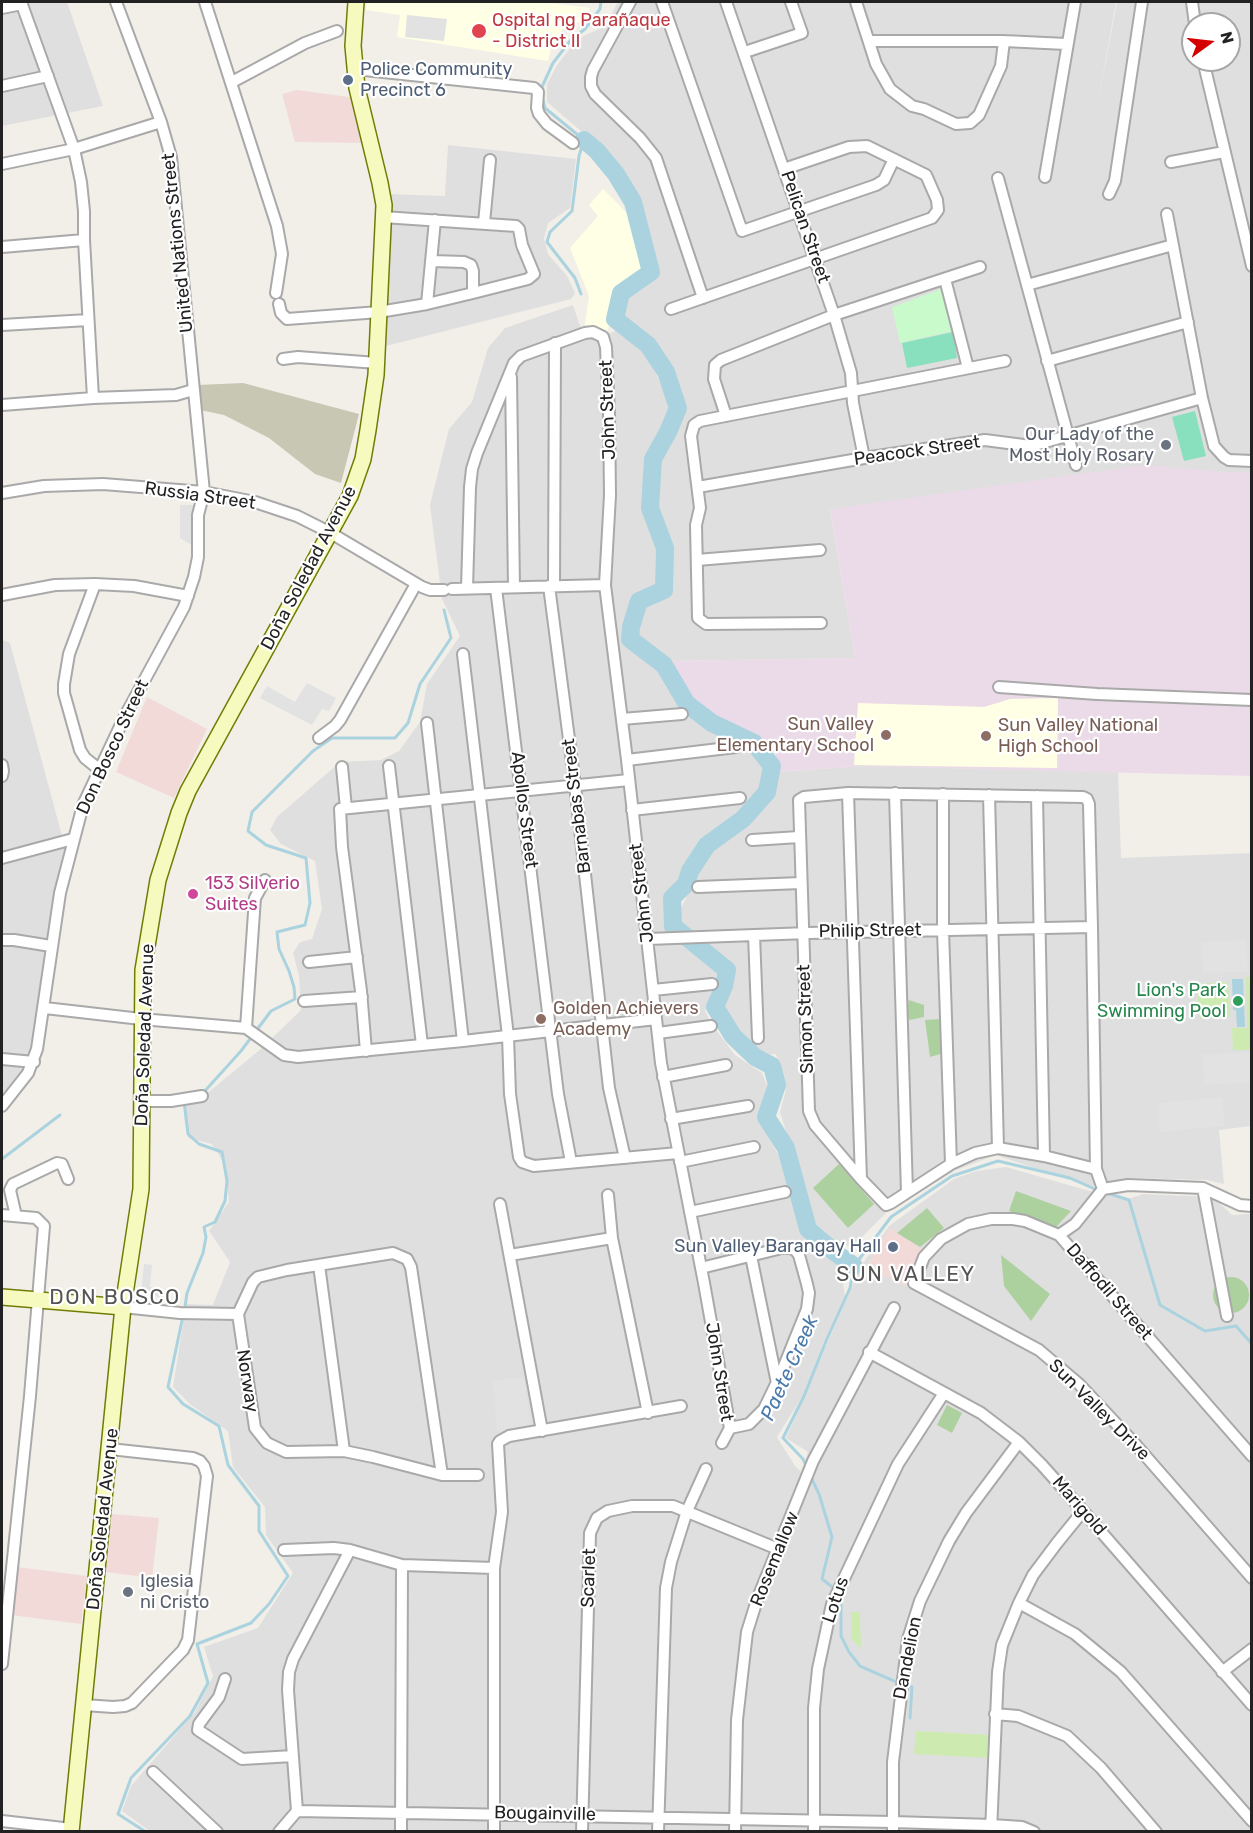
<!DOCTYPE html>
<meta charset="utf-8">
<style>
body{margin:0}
#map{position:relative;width:1253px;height:1833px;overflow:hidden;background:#f2efe9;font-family:Rubik,sans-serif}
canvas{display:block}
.frame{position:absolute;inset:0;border:3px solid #222;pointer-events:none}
.north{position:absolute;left:1181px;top:12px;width:60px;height:60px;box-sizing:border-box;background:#fff;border:2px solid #a7a7a7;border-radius:50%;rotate:75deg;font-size:16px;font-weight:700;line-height:24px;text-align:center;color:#222}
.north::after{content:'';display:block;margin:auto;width:21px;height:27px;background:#d40000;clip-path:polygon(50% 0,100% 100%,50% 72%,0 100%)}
</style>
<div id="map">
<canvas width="1253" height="1833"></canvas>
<div class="frame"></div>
<div class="north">N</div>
</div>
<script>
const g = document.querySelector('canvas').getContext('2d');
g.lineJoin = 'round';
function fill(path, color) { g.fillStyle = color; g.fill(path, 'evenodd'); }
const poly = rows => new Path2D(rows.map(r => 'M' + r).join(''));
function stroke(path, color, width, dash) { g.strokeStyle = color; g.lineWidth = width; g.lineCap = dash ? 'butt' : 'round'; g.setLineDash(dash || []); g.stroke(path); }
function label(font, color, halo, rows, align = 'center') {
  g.font = font + ' Rubik,sans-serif'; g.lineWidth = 4.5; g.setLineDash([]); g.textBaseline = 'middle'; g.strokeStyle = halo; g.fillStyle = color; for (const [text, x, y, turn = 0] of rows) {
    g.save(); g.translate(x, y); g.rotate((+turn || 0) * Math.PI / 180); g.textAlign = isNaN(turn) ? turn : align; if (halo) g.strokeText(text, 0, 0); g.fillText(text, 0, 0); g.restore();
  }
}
const residential = poly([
 [2,2,67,2,103,106,2,126],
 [618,2,1116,2,1098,102,1117,2,1251,2,1251,472,1224,472,830,510,855,658,666,661,648,650,634,637,635,625,640,603,666,592,668,565,665,542,653,505,655,468,678,413,674,379,655,346,624,321,620,306,628,293,654,273,640,197,595,143,547,102,547,84,557,65,571,47,585,35,604,27],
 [1193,24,1229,24,1229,60,1193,60],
 [448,145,576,159,570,208,548,223,544,238,548,254,567,276,575,293,571,299,386,346,389,194,445,196],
 [573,305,580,326,611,333,622,327,640,341,675,413,668,430,649,454,647,511,663,543,662,590,638,600,626,641,661,669,692,715,751,751,765,768,762,797,740,819,695,848,680,884,669,890,664,908,666,931,718,971,705,1011,713,1026,735,1055,762,1073,768,1088,758,1119,779,1156,801,1225,840,1260,845,1297,802,1397,777,1437,795,1466,801,1472,808,1452,786,1438,861,1266,889,1226,954,1179,976,1171,1006,1167,1086,1190,1128,1199,1143,1194,1213,1197,1232,1215,1251,1214,1251,1831,151,1832,122,1811,131,1786,195,1712,213,1676,204,1647,258,1628,293,1573,266,1535,265,1507,233,1467,228,1431,191,1405,173,1387,186,1304,213,1305,230,1262,209,1231,229,1202,225,1165,212,1144,188,1138,183,1102,204,1096,262,1048,301,1010,299,976,293,953,300,942,312,939,322,909,315,861,281,844,270,830,277,817,340,762,381,760,399,751,420,722,427,684,460,636,442,599,430,505,449,429,472,402,488,348,505,328],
 [2,640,10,643,65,847,48,928,34,1053,13,1087,2,1098],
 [862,766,1118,772,1121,858,1251,853,1251,1126,1219,1130,1224,1184,1207,1180,1128,1178,1090,1187,996,1155,956,1170,889,1210,852,1247,836,1243,814,1221,780,1112,786,1090,776,1054,759,1055,717,1007,731,963,686,934,676,918,699,872,704,850,747,821,764,799,778,772]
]);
const commercial = poly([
 [297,90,356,98,368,143,295,142,282,94],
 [147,697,207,729,174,798,116,772],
 [890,1228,927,1252,906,1286,880,1274,878,1276,865,1269],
 [112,1514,159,1518,152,1578,106,1572],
 [17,1567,87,1576,81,1624,11,1615]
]);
const industrial = poly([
 [1144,465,1224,472,1251,472,1251,776,862,766,778,772,775,749,691,703,666,661,855,658,830,509]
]);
const education = poly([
 [367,2,543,2,590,8,586,20,567,25,553,40,548,61,397,37,400,15,366,10],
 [603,189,632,218,644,276,615,297,608,330,585,325,589,296,570,248,598,216,589,205],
 [1058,698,1057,768,854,765,858,703,984,707,1010,699]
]);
const construction = poly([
 [243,383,359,414,341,483,315,474,269,438,224,415,200,410,198,385]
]);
const grass = poly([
 [1246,977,1251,977,1251,1050,1233,1050,1232,1028,1247,1028],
 [1228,982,1230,1017,1199,1019,1197,984],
 [851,1612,860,1612,861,1648,851,1639],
 [916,1731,991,1735,990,1758,914,1754]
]);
const forest = poly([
 [909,1000,924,1005,924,1017,910,1020,906,1016],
 [943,1019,944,1053,930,1057,925,1020],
 [839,1164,874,1204,848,1228,813,1188],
 [1016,1191,1071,1211,1055,1228,1009,1211],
 [927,1208,944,1228,920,1247,897,1233],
 [1001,1255,1050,1294,1031,1321,1004,1286],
 '1213 1295a18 18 0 1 1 36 0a18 18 0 1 1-36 0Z',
 [947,1405,962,1413,952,1433,937,1425]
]);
const park = poly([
 [942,289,953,331,900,343,892,307]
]);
const pitch = poly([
 [953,332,957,358,907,368,902,343],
 [1195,411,1206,456,1184,461,1172,417]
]);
const parking = poly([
 [407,15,447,19,444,41,405,37],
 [180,505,193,505,193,546,180,538],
 [307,683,336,698,329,711,322,709,312,725,260,698,267,686,295,702],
 [1246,940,1248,972,1203,973,1201,942],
 [1251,1052,1251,1082,1204,1085,1202,1055],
 [1222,1097,1225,1126,1160,1132,1158,1103],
 [144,1264,152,1265,150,1287,160,1288,160,1297,141,1294],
 [524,1377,531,1428,497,1432,493,1381]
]);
const water = poly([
 [1232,979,1243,979,1245,1027,1237,1027,1236,1010,1233,1010]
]);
const stream = poly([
 [541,89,553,63,570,41,585,29,600,9,601,2],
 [542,96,545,108,584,140,579,156,572,211,550,232,547,242,575,278,581,294],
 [203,1093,241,1051,271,1011,295,999,294,987,289,971,279,949,277,932,305,925,310,903,306,858,266,845,248,831,252,812,313,751,332,738,395,738,408,723,420,684,451,638,444,610],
 [184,1101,188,1134,199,1144,222,1152,227,1181,225,1201,215,1222,204,1227,206,1237,203,1253,187,1293,185,1307],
 [2,1159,60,1115],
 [1107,1193,1129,1200,1160,1305,1205,1331,1236,1326,1252,1344],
 [806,1466,803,1459,783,1438,804,1396,827,1339,850,1288,854,1266,891,1217,952,1176,998,1161,1070,1178,1097,1190],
 [810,1475,819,1494,832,1537,822,1579,835,1589],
 [839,1598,841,1603,841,1636,849,1652,860,1666,899,1683],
 [905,1685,912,1687,910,1718],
 [146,1832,118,1814,131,1778,190,1716,208,1683,197,1644,251,1623,269,1604,288,1576,259,1531,259,1506,228,1465,219,1426,183,1404,168,1387,183,1316]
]);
const river = poly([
 [584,140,597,151,616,174,633,202,651,272,621,293,615,319,648,345,666,372,678,408,668,432,653,459,650,508,665,548,664,590,639,601,631,627,630,639,664,665,687,704,712,723,754,743,772,766,767,792,743,819,707,845,690,871,686,884,672,898,673,926,727,970,724,986,715,1007,733,1036,755,1057,772,1066,777,1085,766,1117,786,1148,808,1229,833,1251,854,1266]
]);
const street = poly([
 [21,2,74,149,81,182,84,211,84,240,93,398],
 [205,2,277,226,282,254,276,293],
 [630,2,593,70,591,77,591,86,595,94,640,138,656,158,703,298],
 [662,2,742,231,876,185,884,180,894,159],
 [726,2,834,315,851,373,853,403,864,458],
 [856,2,876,64,890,89,912,106,924,109,956,124,970,123,979,115,1001,66,1004,41],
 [1192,2,1195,24],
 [2,8,22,4],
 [870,41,1004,41,1066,44],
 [745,52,802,33,791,2],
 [1203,60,1252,266],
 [355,69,534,88,538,92,537,108,539,114,547,124,573,143],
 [232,82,305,43,337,31],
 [2,86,48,76],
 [1171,162,1224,152],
 [2,164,74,149,161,122],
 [1045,177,1075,2],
 [998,178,1076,465],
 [1109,194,1115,181,1142,2],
 [1167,214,1202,398,1214,446,1224,457,1229,460,1252,461],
 [484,223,490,160],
 [2,247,84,240],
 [432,261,464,262,471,265,473,271,473,293],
 [945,279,968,368],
 [1027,285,1173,245],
 [279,304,281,313,287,319,379,312,427,304,473,293,528,279,534,274,522,245,519,229,516,226,383,217],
 [427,304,435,220],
 [671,309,932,218,938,210,937,200,926,175,867,146,849,147,784,169],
 [2,325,88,320],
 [283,359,298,357,377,363],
 [1047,361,1188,322],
 [511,377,514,587],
 [2,405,93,398,176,395,193,390],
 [726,416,714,379,715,365,721,360,834,315,980,267],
 [698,487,864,458,985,440,1031,446,1202,398],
 [2,493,44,486,103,484,204,492,255,502,297,516,329,532,422,587,430,590,444,590],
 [697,560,820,550],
 [95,584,69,654,64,684,64,693,80,750,85,758,100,770],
 [549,586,575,785,609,1088,625,1158],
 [554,586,555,343],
 [467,588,470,487,472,469,477,453,514,363,521,356,585,333,593,332,603,337,606,347,609,414,610,495,605,585,627,760,661,1063,704,1283,730,1428,722,1443],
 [496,588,558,1094,571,1162],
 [452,589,605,585],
 [2,595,55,585,95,584,134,586,188,596],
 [821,623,706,624,698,618,696,525,700,508,691,436,694,425,700,421,1005,361],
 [463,654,508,1036,510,1094,519,1157,522,1162,534,1166,678,1153],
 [999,687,1097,694,1252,700],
 [622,719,682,714],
 [427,723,463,1041],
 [319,738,335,726,340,720,416,584],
 [627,760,736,747],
 [2,765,3,771,2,776],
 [389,766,422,1045],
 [342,767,346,808],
 [848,793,861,1179],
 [895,793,907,1192],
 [943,794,943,930,951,1164],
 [989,795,998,1148],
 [1037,796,1044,1156],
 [632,810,740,798],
 [752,840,799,837],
 [2,858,73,839],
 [698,887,801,883],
 [754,935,758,1038],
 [648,939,808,933,1092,927],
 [2,940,14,940,51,946],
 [309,962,357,957],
 [653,990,712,984],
 [304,1001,362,997],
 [45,1008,141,1019,246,1028,255,898,265,880],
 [246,1028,284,1055,298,1057,463,1041,656,1019],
 [658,1033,711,1026],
 [366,1051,361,991,342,847,340,809,629,780],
 [2,1059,34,1062],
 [663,1077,726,1065],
 [141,1101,171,1101,202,1096],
 [2,1106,28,1073,37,1049,60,893,83,805,125,716,184,607,194,577,198,557,198,515,204,492,171,157,161,122,116,2],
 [671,1119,748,1106],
 [680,1162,754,1147],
 [1096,1169,1044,1156,998,1148,975,1153,951,1164,891,1203,886,1205,861,1179,815,1125,809,1111,799,800,804,797,848,793,1083,797,1087,799,1089,804,1092,927,1096,1169,1103,1189],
 [1203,1188,1227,1316],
 [608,1195,612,1238,648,1413],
 [500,1204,542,1431],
 [690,1212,785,1192],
 [2,1215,36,1218,44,1226,30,1396,2,1664],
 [16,1216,10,1190,13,1184,57,1163,62,1164,68,1179],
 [1059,1235,1075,1224,1103,1189,1128,1185,1203,1188,1240,1205,1252,1206],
 [510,1255,612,1238],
 [751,1256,777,1383],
 [319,1265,344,1451],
 [701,1268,782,1248,790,1248,795,1250,799,1255,807,1284,809,1293,807,1309,780,1376,764,1409,749,1424,730,1428],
 [123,1307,180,1313,238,1314],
 [869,1352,981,1413,1019,1442,1042,1465,1083,1511,1252,1705],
 [1252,1456,1059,1235,1025,1221,1013,1219,991,1219,968,1224,941,1239,924,1257,914,1283,1039,1350,1079,1384,1136,1445,1252,1578],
 [442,1475,411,1267,407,1259,393,1253,287,1270,258,1277,253,1282,238,1314,255,1428,267,1443,286,1452,344,1451,373,1457,442,1475,478,1475],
 [284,1550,334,1548,350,1550,402,1565,494,1568],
 [1019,1603,1075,1634,1121,1672,1252,1821],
 [1222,1672,1252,1649],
 [225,1679,219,1697,199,1724,198,1730,242,1759,293,1756],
 [84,1705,113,1707,125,1706,132,1703,183,1650,188,1640,207,1476,204,1466,200,1461,193,1458,110,1449],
 [995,1714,1018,1716,1067,1736,1101,1768,1156,1832],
 [153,1772,217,1832],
 [297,1811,288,1690,289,1672,293,1659,350,1550],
 [2,1821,72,1829],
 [991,1831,998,1672,1002,1645,1019,1603,1033,1575,1057,1543,1083,1511],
 [279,1832,297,1811,893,1822,992,1825,1022,1827,1034,1832],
 [401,1832,402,1565],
 [494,1832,494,1568,502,1512,498,1444,500,1441,509,1436,681,1406],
 [582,1832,590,1533,597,1518,608,1511,632,1506,673,1506,778,1549],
 [658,1832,666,1588,671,1562,687,1511,706,1469],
 [735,1832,737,1720,747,1632,757,1600,813,1461,894,1308],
 [814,1832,814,1708,818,1669,832,1604,898,1464,944,1393],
 [893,1832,893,1762,908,1639,920,1601,949,1541,966,1513,1019,1442]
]);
const secondary = poly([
 [2,1297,123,1307],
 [71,1832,123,1307,141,1189,143,970,158,880,179,813,188,791,350,496,363,459,368,430,376,375,384,205,380,183,357,88,353,46,356,2]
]);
const markers = [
 [479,31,8,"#e0444e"],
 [348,80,6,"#5c6f8a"],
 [1166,445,6,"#6b7280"],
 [886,735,6,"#8d6e63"],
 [986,736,6,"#8d6e63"],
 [193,894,6,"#d1479c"],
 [1238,1001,6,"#2e9e5b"],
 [541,1019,6,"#8d6e63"],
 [893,1247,6,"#5c6f8a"],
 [128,1592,6,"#6b7280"]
];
const healthNames = [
 ["Ospital ng Parañaque",492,21],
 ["- District II",492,42]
];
const serviceNames = [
 ["Police Community",360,70],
 ["Precinct 6",360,91],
 ["Sun Valley Barangay Hall",881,1247,"right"]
];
const streetNames = [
 ["Pelican Street",805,227,71],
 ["United Nations Street",178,243,-96],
 ["John Street",608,410,-92],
 ["Peacock Street",917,451,-8],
 ["Russia Street",200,496,8],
 ["Doña Soledad Avenue",309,568,-62],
 ["Don Bosco Street",113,747,-65],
 ["Barnabas Street",577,806,-97],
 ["Apollos Street",524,810,83],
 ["John Street",642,893,-97],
 ["Philip Street",870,931,-1],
 ["Simon Street",806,1019,-92],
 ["Doña Soledad Avenue",145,1035,-88],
 ["Daffodil Street",1109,1292,49],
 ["John Street",719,1372,81],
 ["Norway",247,1381,81],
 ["Sun Valley Drive",1099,1410,45],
 ["Marigold",1079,1506,49],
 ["Doña Soledad Avenue",103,1519,-84],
 ["Rosemallow",775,1559,-68],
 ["Scarlet",589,1578,-88],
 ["Lotus",836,1600,-71],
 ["Dandelion",908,1658,-79],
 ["Bougainville",545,1814,1]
];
const worshipNames = [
 ["Our Lady of the",1154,435],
 ["Most Holy Rosary",1154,456],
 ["Iglesia",140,1582,"left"],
 ["ni Cristo",140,1603,"left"]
];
const educationNames = [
 ["Sun Valley",874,725,"right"],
 ["Elementary School",874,746,"right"],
 ["Sun Valley National",998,726],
 ["High School",998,747],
 ["Golden Achievers",553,1009],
 ["Academy",553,1030]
];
const hotelNames = [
 ["153 Silverio",205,884],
 ["Suites",205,905]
];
const leisureNames = [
 ["Lion's Park",1226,991],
 ["Swimming Pool",1226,1012]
];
const waterNames = [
 ["Paete Creek",790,1368,-66]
];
const quarterNames = [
 ["SUN VALLEY",906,1275],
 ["DON BOSCO",115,1298]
];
fill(residential, '#e0dfdf');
fill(commercial, '#f2dad9');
fill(industrial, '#ebdbe8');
fill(education, '#ffffe5');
fill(construction, '#c7c7b4');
fill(grass, '#cdebb0');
fill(forest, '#add19e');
fill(park, '#c8facc');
fill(pitch, '#88e0be');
fill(parking, '#e2e2e2');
fill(water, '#aad3df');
stroke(stream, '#aad3df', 3);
stroke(river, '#aad3df', 18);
stroke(street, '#a9a9a9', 14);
stroke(secondary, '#707d05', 18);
stroke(street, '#fff', 10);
stroke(secondary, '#f7fabf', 15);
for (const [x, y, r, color] of markers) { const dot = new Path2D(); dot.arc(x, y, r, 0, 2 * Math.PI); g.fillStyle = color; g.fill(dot); stroke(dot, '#fff', 2); }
label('18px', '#be3a42', '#fff', healthNames, 'left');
label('18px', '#4e5e75', '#fff', serviceNames, 'left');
label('18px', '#222', '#fff', streetNames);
label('18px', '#5b616d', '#fff', worshipNames, 'right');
label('18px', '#785e54', '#fff', educationNames, 'left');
label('18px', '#b23c85', '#fff', hotelNames, 'left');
label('18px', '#27864d', '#fff', leisureNames, 'right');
label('italic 20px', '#4a7aab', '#fff', waterNames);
g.letterSpacing = '1.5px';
label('21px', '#555', '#fff', quarterNames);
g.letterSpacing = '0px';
</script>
